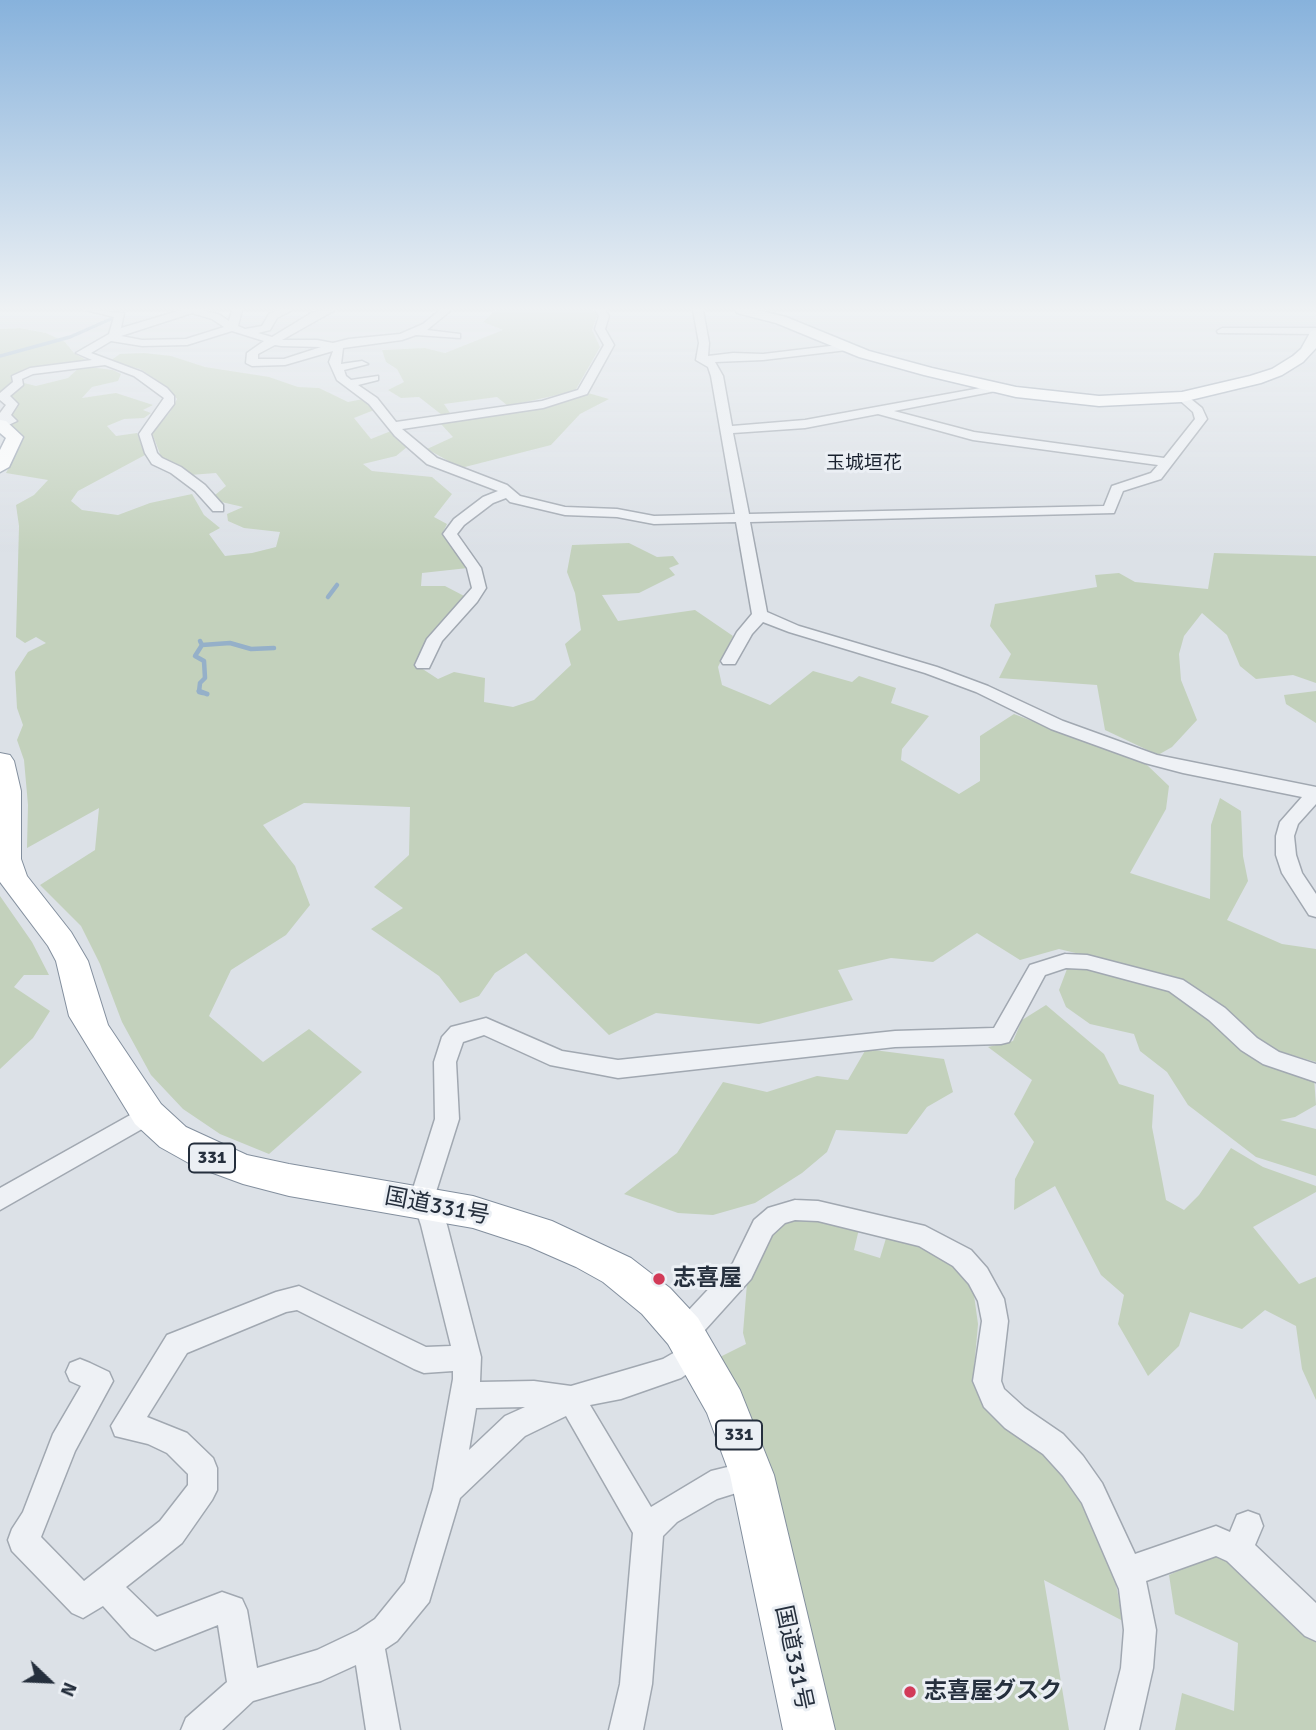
<!DOCTYPE html>
<meta charset="utf-8">
<style>
body{margin:0}
#map{position:relative;width:1316px;height:1730px;overflow:hidden;background:#dce1e7;font-family:Signika,sans-serif}
canvas{display:block}
.north{position:absolute;left:14px;top:1646px;width:70px;height:70px;-webkit-text-stroke:5px #ebeff4;paint-order:stroke;rotate:113deg;font-size:19px;font-weight:700;line-height:28px;text-align:center;color:#252f3d}
.north::after{content:'';display:block;margin:auto;width:24px;height:32px;background:#252f3d;clip-path:polygon(50% 0,100% 100%,50% 72%,0 100%)}
</style>
<div id="map">
<canvas width="1316" height="1730"></canvas>
<div class="north">N</div>
</div>
<script>
const g = document.querySelector('canvas').getContext('2d');
g.lineJoin = 'round';
function fill(path, color) { g.fillStyle = color; g.fill(path, 'evenodd'); }
const poly = rows => new Path2D(rows.map(r => 'M' + r).join(''));
function stroke(path, color, width, dash) { g.strokeStyle = color; g.lineWidth = width; g.lineCap = dash ? 'butt' : 'round'; g.setLineDash(dash || []); g.stroke(path); }
function label(font, color, halo, rows, align = 'center') {
  g.font = font + ' Signika,"Noto Sans JP",sans-serif'; g.lineWidth = 6; g.setLineDash([]); g.textBaseline = 'middle'; g.strokeStyle = halo; g.fillStyle = color; for (const [text, x, y, turn = 0] of rows) {
    g.save(); g.translate(x, y); g.rotate((+turn || 0) * Math.PI / 180); g.textAlign = isNaN(turn) ? turn : align; if (halo) g.strokeText(text, 0, 0); g.fillText(text, 0, 0); g.restore();
  }
}
const green = poly([
 [496,310,593,310,597,316,592,330,600,347,575,391,508,406,497,397,444,404,450,413,442,415,419,397,401,398,388,390,404,382,397,369,386,362,382,350,425,348,445,353,503,330,483,322],
 [20,328,46,333,65,342,74,353,90,362,26,371,11,378,12,384,0,394,0,329],
 [144,353,171,356,205,367,269,377,298,387,319,388,348,402,363,399,374,410,354,418,371,439,391,431,407,447,396,456,363,464,372,471,432,477,452,494,434,517,447,524,442,534,468,568,422,573,421,586,445,586,468,598,418,666,438,679,454,672,485,678,484,702,513,707,534,700,571,665,565,644,581,630,575,593,567,572,572,545,629,543,657,557,673,556,679,564,669,568,675,575,639,593,602,595,618,621,695,610,733,636,718,667,722,685,770,705,813,671,852,682,859,676,896,688,891,703,929,716,902,749,901,760,959,794,980,781,980,736,1014,714,1147,765,1169,786,1166,809,1130,873,1210,899,1211,825,1220,798,1241,811,1243,856,1248,881,1227,920,1282,944,1316,949,1316,1062,1270,1049,1248,1034,1207,994,1175,977,1059,949,1020,960,977,933,933,962,891,958,838,970,853,1000,759,1024,656,1013,609,1035,526,953,495,973,479,996,460,1003,439,976,371,929,403,908,374,887,409,855,410,807,304,803,263,825,295,866,310,905,286,935,231,970,209,1016,263,1062,309,1029,362,1072,269,1154,220,1134,183,1109,151,1075,122,1022,100,964,81,926,40,885,95,850,99,808,27,848,28,805,24,760,17,740,23,725,17,708,15,672,28,652,46,643,36,637,25,643,16,637,19,526,16,505,34,495,48,480,6,473,22,442,20,432,7,426,15,423,11,413,17,405,14,398,9,396,24,383,36,386,68,378,81,366,113,370,121,374,118,381,92,387,82,398,116,393,153,405,143,410,151,413,144,418,124,419,107,426,116,436,137,433,145,455,78,491,71,501,82,510,118,515,150,503,192,494,204,515,220,528,209,534,225,556,252,553,276,547,280,532,244,528,228,521,227,514,243,507,217,501,215,495,226,486,216,473,190,475,162,459,152,433,170,412,177,399,167,387,140,369,110,361,120,354],
 [588,393,609,399,580,414,551,445,461,468,427,449,453,437,440,423],
 [1214,553,1316,556,1316,683,1293,675,1256,679,1240,666,1227,635,1202,613,1184,636,1179,654,1181,680,1197,720,1172,747,1158,755,1105,730,1097,685,999,678,1011,654,990,626,995,604,1097,587,1095,575,1119,573,1135,582,1208,589],
 [1316,691,1316,723,1286,704,1284,695],
 [0,896,32,942,49,975,24,975,14,987,50,1011,33,1038,0,1069],
 [1089,968,1175,992,1314,1078,1316,1105,1295,1117,1280,1120,1316,1129,1316,1176,1256,1157,1188,1105,1167,1072,1140,1051,1134,1034,1090,1024,1066,1007,1059,990,1067,969],
 [1046,1005,1104,1054,1119,1084,1154,1095,1152,1127,1166,1200,1184,1210,1199,1195,1231,1148,1263,1167,1316,1186,1316,1192,1253,1227,1299,1284,1316,1277,1316,1400,1302,1369,1296,1326,1265,1310,1242,1329,1190,1312,1179,1346,1148,1376,1118,1324,1124,1295,1101,1275,1055,1186,1014,1210,1015,1179,1034,1142,1014,1114,1032,1080,988,1047,1013,1041,1022,1020],
 [866,1049,944,1059,953,1092,927,1107,907,1134,836,1130,827,1152,802,1173,755,1203,713,1215,678,1213,624,1194,677,1153,723,1082,767,1092,817,1076,848,1080],
 [790,1220,820,1221,859,1229,854,1250,880,1258,887,1235,921,1244,958,1266,974,1295,978,1324,973,1381,1021,1436,1069,1477,1091,1518,1115,1579,1123,1621,1044,1580,1069,1730,833,1730,821,1692,787,1526,759,1432,720,1357,746,1344,743,1333,747,1283,771,1231],
 [1211,1556,1230,1558,1316,1641,1316,1730,1175,1730,1182,1693,1234,1711,1238,1643,1175,1614,1169,1575]
]);
const streamFar2 = poly([
 [0,356,70,337,113,318]
]);
const streamFar1 = poly([
 [328,597,337,585],
 [200,641,202,645,230,643,251,649,274,648],
 [202,645,195,656,204,661,205,678,200,683,199,692,203,693]
]);
const stream = poly([
 [199,691,207,694]
]);
const minor = poly([
 [86,310,124,313,121,328,182,310,202,310,220,315,229,321,232,310,242,310,238,326,245,329,262,326,269,314,279,310,292,310,277,318,270,330,258,333,272,337,313,312,335,310,282,340,317,340,333,343,349,339,400,334,423,324,440,310,451,310,427,330,460,334,460,338,416,335,402,340,343,348,341,364,362,361,368,364,344,370,346,376,351,380,378,376,378,380,358,385,377,398,396,422,542,401,578,390,604,345,595,329,599,316,595,310,605,310,609,316,605,329,614,345,587,394,543,408,402,429,437,458,507,485,520,496,565,507,617,509,654,516,735,514,711,376,708,367,696,360,699,343,693,310,703,310,709,343,708,356,733,353,763,354,847,344,852,347,847,350,763,360,715,362,723,376,732,426,805,420,997,385,1003,388,1001,390,894,411,974,432,1164,458,1195,419,1193,412,1176,397,1186,395,1202,408,1207,419,1161,479,1123,491,1114,513,750,522,767,612,799,626,937,667,988,686,1063,721,1157,755,1316,787,1316,804,1298,824,1294,836,1296,855,1302,873,1316,894,1316,917,1309,915,1282,873,1276,855,1276,836,1280,822,1302,797,1183,773,1145,763,1051,729,976,692,925,673,789,632,763,622,752,634,735,664,723,664,721,661,737,632,752,614,736,522,654,524,617,517,565,515,510,502,506,498,493,503,464,525,457,534,481,568,486,588,477,602,442,641,429,668,417,668,415,665,427,639,472,588,467,568,443,534,454,519,483,497,498,491,427,464,412,451,395,436,369,404,337,380,329,362,333,351,285,365,252,366,246,363,247,353,264,341,232,331,187,345,142,346,111,341,91,353,142,372,167,388,174,396,174,404,151,434,157,453,162,458,181,467,205,485,223,505,223,511,213,511,195,491,171,473,152,464,145,453,139,434,164,398,134,376,105,365,33,374,22,379,23,385,10,396,18,404,11,415,17,421,0,429,0,413,6,405,0,400,0,393,13,382,12,376,30,368,92,360,76,353,109,334,114,317,86,310],
 [192,313,212,319,224,327,186,339,142,340,121,336,192,313],
 [275,345,281,346,321,347,284,359,258,359,258,354,275,345],
 [878,414,973,440,1158,465,1151,473,1112,486,1104,506,749,514,733,433,805,428,878,414],
 [1222,328,1316,328,1316,334,1218,333,1217,331,1222,328],
 [1065,954,1087,955,1183,980,1225,1008,1257,1038,1279,1052,1316,1064,1316,1082,1263,1064,1241,1050,1209,1020,1169,991,1087,969,1066,968,1045,975,1009,1042,1001,1044,895,1047,618,1078,550,1065,484,1035,463,1042,456,1062,459,1119,435,1195,447,1225,481,1357,480,1382,534,1381,571,1386,663,1359,696,1340,706,1343,710,1352,706,1361,681,1378,621,1399,590,1405,651,1507,711,1471,752,1461,762,1465,767,1475,762,1485,717,1499,677,1522,663,1536,652,1684,643,1730,609,1730,620,1684,633,1533,566,1416,525,1436,460,1498,429,1602,397,1641,385,1649,400,1730,366,1730,356,1665,321,1681,253,1701,222,1730,181,1730,186,1718,227,1682,218,1625,155,1650,131,1637,103,1606,83,1618,72,1613,12,1551,8,1540,12,1529,23,1512,53,1434,81,1386,70,1381,66,1372,70,1363,80,1359,90,1363,109,1372,113,1381,75,1451,41,1537,84,1581,160,1521,188,1485,188,1474,167,1453,148,1444,115,1436,111,1426,167,1335,276,1292,299,1286,426,1347,451,1346,421,1225,411,1195,435,1119,434,1062,442,1037,451,1027,486,1018,562,1051,618,1060,895,1031,994,1028,1030,965,1065,954],
 [297,1310,414,1369,424,1373,453,1371,453,1379,433,1489,405,1582,375,1619,357,1631,317,1650,257,1668,247,1610,242,1599,222,1592,157,1617,126,1587,182,1543,212,1500,217,1490,217,1468,213,1458,187,1433,147,1417,187,1353,286,1312,297,1310],
 [525,1407,505,1416,469,1450,476,1408,525,1407],
 [148,1105,156,1107,160,1114,156,1121,0,1210,0,1188,148,1105],
 [795,1200,818,1201,925,1226,971,1250,987,1268,1004,1299,1008,1321,1001,1381,1004,1389,1025,1408,1063,1434,1083,1456,1102,1483,1135,1554,1216,1526,1230,1532,1237,1515,1248,1511,1259,1515,1263,1526,1255,1545,1316,1603,1316,1641,1305,1636,1227,1561,1216,1556,1146,1581,1156,1630,1153,1668,1139,1730,1105,1730,1121,1668,1124,1630,1119,1589,1082,1503,1063,1476,1043,1454,1005,1428,984,1407,973,1381,982,1321,978,1301,969,1284,953,1266,919,1246,818,1221,795,1220,785,1223,772,1235,751,1279,705,1330,683,1343,674,1340,670,1331,674,1322,687,1312,733,1263,754,1220,768,1208,795,1200]
]);
const major = poly([
 [735,310,757,310,786,317,869,351,932,368,1016,387,1099,396,1182,392,1250,376,1272,369,1293,356,1301,349,1311,331,1316,330,1316,348,1303,362,1282,375,1261,383,1182,402,1099,406,1016,397,924,375,859,357,776,323,737,313,735,310],
 [0,420,6,421,23,437,9,467,0,472,0,450,6,438,0,433,0,420]
]);
const highway = poly([
 [0,753,10,755,14,761,21,791,21,859,27,876,71,932,88,961,108,1025,161,1104,186,1127,247,1155,289,1164,473,1196,552,1221,631,1258,670,1288,698,1318,740,1390,774,1475,835,1730,783,1730,730,1475,707,1413,668,1344,642,1314,603,1282,576,1267,528,1246,473,1228,289,1196,243,1184,194,1166,160,1147,135,1124,69,1016,56,961,48,946,0,882,0,753]
]);
const markers = [
 [659,1279,7,"#d23a58"],
 [910,1692,7,"#d23a58"]
];
const shields = [
 [212,1158,46],
 [739,1435,46]
];
const shieldNames = [
 ["331",212,1158],
 ["331",739,1435]
];
const farQuarternames = [
 ["玉城垣花",864,464]
];
const nearStreetnames = [
 ["国道331号",437,1207,11],
 ["国道331号",793,1658,78]
];
const nearPoinames = [
 ["志喜屋",673,1279],
 ["志喜屋グスク",924,1692]
];
fill(green, '#c3d1bc');
stroke(streamFar2, '#95b0c9', 3.5);
stroke(streamFar1, '#95b0c9', 4.5);
stroke(stream, '#95b0c9', 5);
stroke(minor, '#a1a8b1', 3);
stroke(major, '#9ba5b3', 3);
stroke(highway, '#838f9e', 2);
fill(minor, '#eef1f5');
fill(major, '#fff');
fill(highway, '#fff');
const sky = g.createLinearGradient(0, 0, 0, 552);
sky.addColorStop(0, '#87b2dc');
sky.addColorStop(0.56, '#eff2f4');
sky.addColorStop(1, '#eff2f400');
g.fillStyle = sky;
g.fillRect(0, 0, 1316, 552);
for (const [x, y, r, color] of markers) { const dot = new Path2D(); dot.arc(x, y, r, 0, 2 * Math.PI); g.fillStyle = color; g.fill(dot); stroke(dot, '#ebeff4', 2.5); }
for (const [x, y, w] of shields) { const box = new Path2D(); box.roundRect(x - w / 2, y - 14.5, w, 29, 5); g.fillStyle = '#ebeff4'; g.fill(box); stroke(box, '#252f3d', 2); }
label('bold 18px', '#252f3d', null, shieldNames);
label('19px', '#18202e', '#ebeff4', farQuarternames);
label('23px', '#252f3d', '#ebeff4', nearStreetnames);
label('bold 23px', '#252f3d', '#ebeff4', nearPoinames, 'left');
</script>
